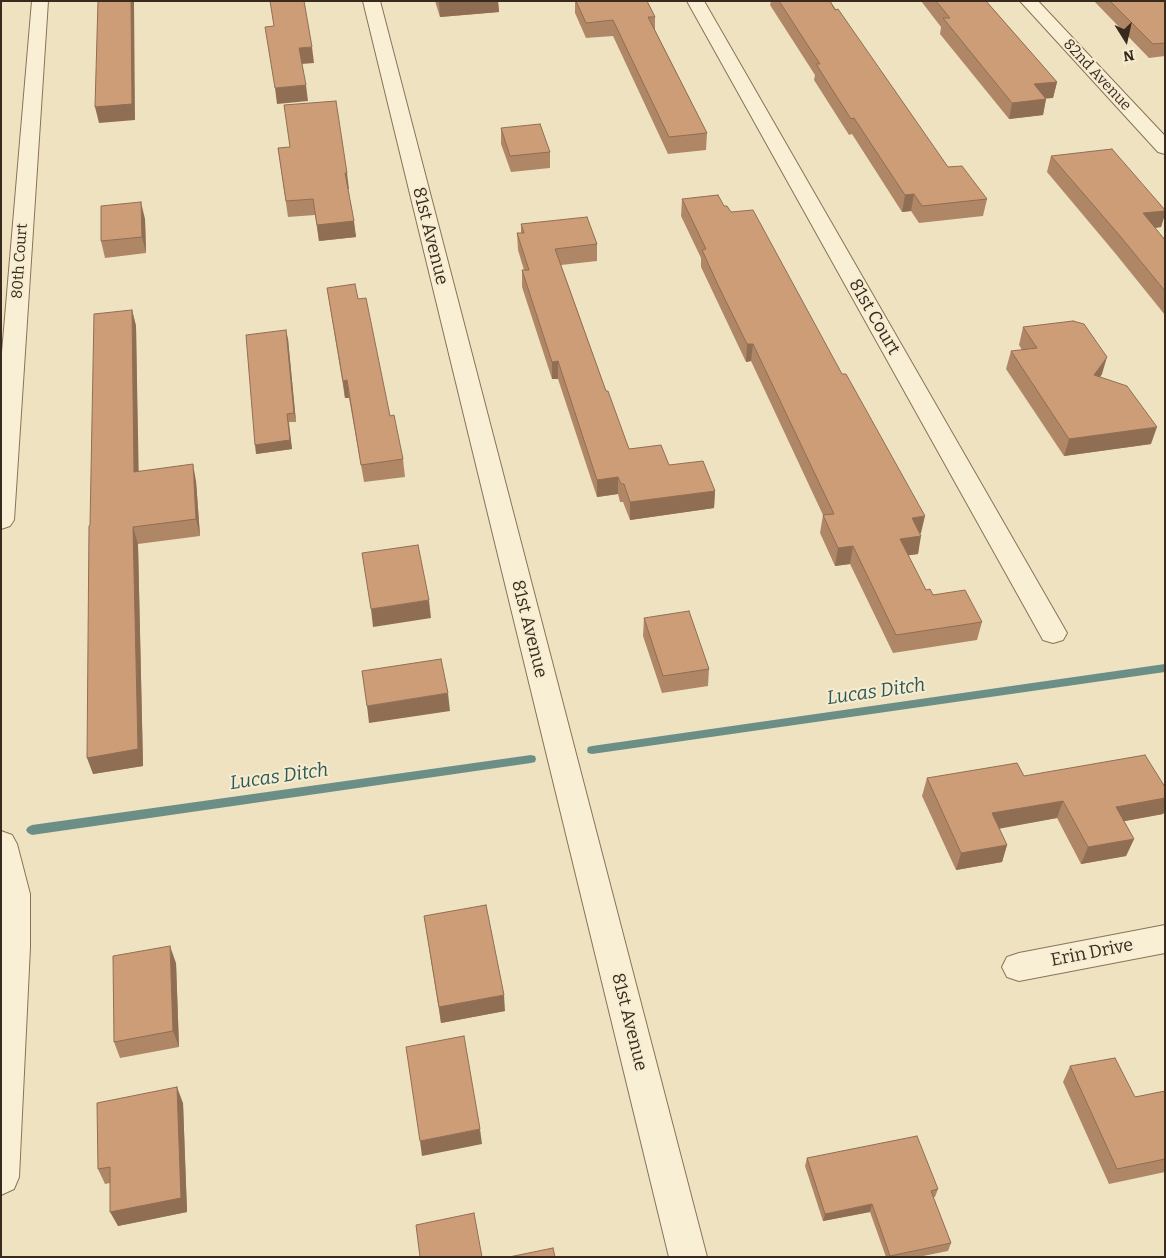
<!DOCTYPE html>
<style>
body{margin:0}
#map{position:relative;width:1166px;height:1258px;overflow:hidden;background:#efe2c1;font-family:Bitter,serif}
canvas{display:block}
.frame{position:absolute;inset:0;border:2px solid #382b1d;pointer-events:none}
.north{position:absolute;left:1101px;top:15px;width:50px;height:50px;-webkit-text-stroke:4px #f6ecd1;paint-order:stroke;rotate:170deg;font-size:14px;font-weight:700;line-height:20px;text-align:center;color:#382b1d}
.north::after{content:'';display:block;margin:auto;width:18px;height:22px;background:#382b1d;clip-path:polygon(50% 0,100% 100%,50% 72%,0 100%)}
</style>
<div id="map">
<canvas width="1166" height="1258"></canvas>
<div class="frame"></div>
<div class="north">N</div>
</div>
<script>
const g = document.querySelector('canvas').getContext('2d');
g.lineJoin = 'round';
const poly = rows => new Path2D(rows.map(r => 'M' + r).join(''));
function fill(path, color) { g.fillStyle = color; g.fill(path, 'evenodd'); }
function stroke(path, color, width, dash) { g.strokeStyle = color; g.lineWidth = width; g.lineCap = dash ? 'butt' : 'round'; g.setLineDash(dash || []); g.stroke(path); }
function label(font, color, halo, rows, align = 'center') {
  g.font = font + ' Bitter,serif'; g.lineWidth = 4; g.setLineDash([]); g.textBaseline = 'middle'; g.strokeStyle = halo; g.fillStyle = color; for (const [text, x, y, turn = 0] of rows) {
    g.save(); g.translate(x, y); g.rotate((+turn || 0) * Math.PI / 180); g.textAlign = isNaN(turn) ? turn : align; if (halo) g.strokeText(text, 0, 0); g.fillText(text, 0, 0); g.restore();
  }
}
const stream = poly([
 [1165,664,1165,672,592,754,588,753,587,750,588,747,592,746,1165,664],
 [531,755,535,756,536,759,535,762,531,763,32,835,28,833,26,830,28,827,32,825,531,755]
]);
const minor = poly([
 [32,1,48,1,14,520,10,526,1,529,1,364,32,1],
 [363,1,380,1,707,1257,669,1257,363,1],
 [687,1,704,1,1067,633,1063,640,1053,643,1043,640,687,1],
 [1020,1,1038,1,1165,136,1165,154,1158,152,1020,1],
 [1,831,12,835,17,844,30,894,30,947,19,1177,14,1189,1,1195,1,831],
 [1165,925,1165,953,1019,981,1007,977,1002,967,1007,957,1019,953,1165,925]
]);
const wall = poly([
 [435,1,498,1,499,12,440,17],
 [575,1,647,1,655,17,655,30,707,133,706,150,668,154,613,36,586,38,575,13],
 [771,1,830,1,948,167,987,199,983,216,919,223,911,211,902,212,852,134,849,135,814,80,815,75,770,5],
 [921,1,986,1,1057,82,1053,98,1046,98,1043,115,1009,119,940,34,941,27],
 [1094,1,1165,1,1165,56,1149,58],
 [501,128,550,152,550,168,511,172,501,144],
 [278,148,349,189,348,189,356,237,319,241,315,215,288,217],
 [1051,156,1165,210,1165,214,1161,227,1155,228,1165,240,1165,315,1115,253,1047,172],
 [682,199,724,206,921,533,920,534,918,554,908,555,926,590,982,622,977,640,893,653,850,564,835,566,820,533,823,515,751,361,746,362,701,267,701,258,681,216],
 [145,219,146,253,105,258,101,241],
 [521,224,597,244,597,261,561,265,606,391,629,449,669,465,715,491,714,508,630,520,623,502,620,502,618,494,597,497,558,379,552,379,522,287,522,270,524,270,518,250,517,233,521,233],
 [327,288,358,299,390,416,403,459,405,477,364,482,349,398,345,398],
 [132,310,136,326,138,471,196,481,200,536,138,544,143,766,93,774,90,525],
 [1023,327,1102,374,1100,377,1151,444,1064,456,1006,369,1011,351,1022,350,1019,345],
 [288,339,296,422,289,422,292,449,256,454],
 [644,618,709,669,708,686,662,693,643,636],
 [1024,776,1165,787,1165,811,1163,814,1124,821,1134,839,1126,856,1081,864,1057,818,999,828,1007,845,1002,862,956,870,922,796,927,778],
 [424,916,505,1011,441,1023],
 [176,963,179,1047,120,1058,114,1042],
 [1070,1066,1135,1097,1165,1091,1165,1172,1109,1184,1063,1082],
 [183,1103,187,1212,118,1226,110,1183,105,1184,98,1169],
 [807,1158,938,1189,935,1197,933,1197,951,1243,948,1251,918,1257,886,1257,870,1212,823,1221,805,1166]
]);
const shadedWall = poly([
 [131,1,134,1,135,120,99,123,95,107],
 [498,1,499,12,440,17,439,2],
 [312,47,314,63,301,64,299,48],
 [1057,82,1053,98,1030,100,1034,84],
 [306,85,308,101,277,104,275,88],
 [1046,99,1043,115,1009,119,1012,103],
 [345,173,347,173,349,189,347,189],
 [914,194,911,211,902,212,905,195],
 [141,202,145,219,146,253,142,237],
 [1165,211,1165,214,1161,227,1138,230,1143,213],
 [354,221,356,237,319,241,317,225],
 [132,310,136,326,139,488,134,472],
 [286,330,288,339,296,422,294,413],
 [747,344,753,344,751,361,746,362],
 [1107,357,1102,374,1089,392,1094,375],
 [558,361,558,379,552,379,552,362],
 [347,380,349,398,345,398,343,381],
 [287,414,292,449,256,454,255,445],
 [1157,427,1151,444,1064,456,1069,439],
 [193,464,196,481,200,536,196,519],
 [618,477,618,494,597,497,597,480],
 [715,491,714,508,630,520,630,502],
 [925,516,921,533,908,535,912,518],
 [133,527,138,544,143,766,93,774,87,758],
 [921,536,918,554,897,557,900,539],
 [853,546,850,564,835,566,838,548],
 [429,600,431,618,373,627,371,609],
 [448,693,450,711,369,723,367,706],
 [1165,798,1165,811,1163,814,1109,824,1116,807],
 [1063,801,1057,818,987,831,992,813],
 [1134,839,1126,856,1081,864,1088,847],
 [1007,845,1002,862,956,870,961,853],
 [170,946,176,963,179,1047,173,1031],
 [504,995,505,1011,441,1023,439,1007],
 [177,1087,183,1103,187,1212,118,1226,110,1212],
 [480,1129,482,1144,422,1156,420,1141],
 [872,1204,870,1212,823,1221,825,1214]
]);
const building = poly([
 [98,1,131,1,132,104,95,107,98,1],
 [270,1,304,1,312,47,299,48,306,85,275,88,265,27,274,26,270,1],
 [576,1,647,1,655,17,648,17,707,133,669,137,613,20,586,23,576,1],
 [779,1,830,1,835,10,838,9,948,167,962,166,987,199,922,206,914,194,905,195,854,118,851,119,816,64,820,64,779,1],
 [936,1,986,1,1057,82,1034,84,1046,99,1012,103,943,18,950,18,936,1],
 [1110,1,1165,1,1165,43,1153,44,1110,1],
 [336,101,347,173,345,173,354,221,317,225,313,199,286,201,278,148,290,147,284,105,336,101],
 [540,124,550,152,510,156,501,128,540,124],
 [1112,149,1165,210,1165,211,1143,213,1165,240,1165,291,1120,236,1051,156,1112,149],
 [718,195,724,206,727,206,731,212,753,210,842,374,846,374,925,516,912,518,921,536,900,539,926,590,930,589,933,595,965,590,982,622,896,635,853,546,838,548,823,515,834,514,753,344,747,344,718,285,702,250,706,249,682,199,718,195],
 [141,202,142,237,101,241,101,206,141,202],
 [587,217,597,244,555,249,606,391,608,391,629,449,661,445,669,465,703,461,715,491,630,502,624,484,621,484,618,477,597,480,558,361,552,362,522,270,529,270,517,233,524,233,521,224,587,217],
 [355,284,358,299,366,298,390,416,394,415,403,459,361,465,347,380,343,381,327,288,355,284],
 [132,310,134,472,193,464,196,519,133,527,138,749,87,758,89,526,90,525,94,314,132,310],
 [1073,321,1084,324,1107,357,1094,375,1127,386,1157,427,1069,439,1011,351,1037,348,1023,327,1073,321],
 [286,330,294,413,287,414,290,440,255,445,246,335,286,330],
 [418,545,429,600,371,609,362,553,418,545],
 [689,611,709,669,663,676,644,618,689,611],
 [441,659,448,693,367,706,362,671,441,659],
 [1145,755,1165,787,1165,798,1116,807,1134,839,1088,847,1063,801,992,813,1007,845,961,853,927,778,1017,763,1024,776,1145,755],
 [486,905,504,995,439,1007,424,916,486,905],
 [170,946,173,1031,114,1042,113,956,170,946],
 [464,1036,480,1129,420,1141,406,1047,464,1036],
 [1115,1058,1135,1097,1165,1091,1165,1159,1117,1169,1070,1066,1115,1058],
 [177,1087,181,1198,110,1212,110,1167,98,1169,97,1103,177,1087],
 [917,1136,938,1189,931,1191,951,1243,890,1256,872,1204,825,1214,807,1158,917,1136],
 [474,1213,482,1257,420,1257,416,1225,474,1213],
 [553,1248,555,1257,509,1257,553,1248]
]);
const farStreetnames = [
 ["82nd Avenue",1097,75,47],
 ["80th Court",20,261,-86]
];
const streetNames = [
 ["81st Avenue",430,236,76],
 ["81st Court",874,317,60],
 ["81st Avenue",529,629,76],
 ["Erin Drive",1092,953,-11],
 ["81st Avenue",629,1022,76]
];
const waterNames = [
 ["Lucas Ditch",876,692,-8],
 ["Lucas Ditch",279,777,-8]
];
fill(stream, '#6b8f87');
stroke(minor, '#897358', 2);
fill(minor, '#f9efd5');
fill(wall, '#b08766');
fill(shadedWall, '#906e53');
fill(building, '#cd9d77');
stroke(building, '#906e53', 1);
label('15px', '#382b1d', '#f6ecd1', farStreetnames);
label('18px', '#382b1d', '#f6ecd1', streetNames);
label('italic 19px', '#2c5856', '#f6ecd1', waterNames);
</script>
